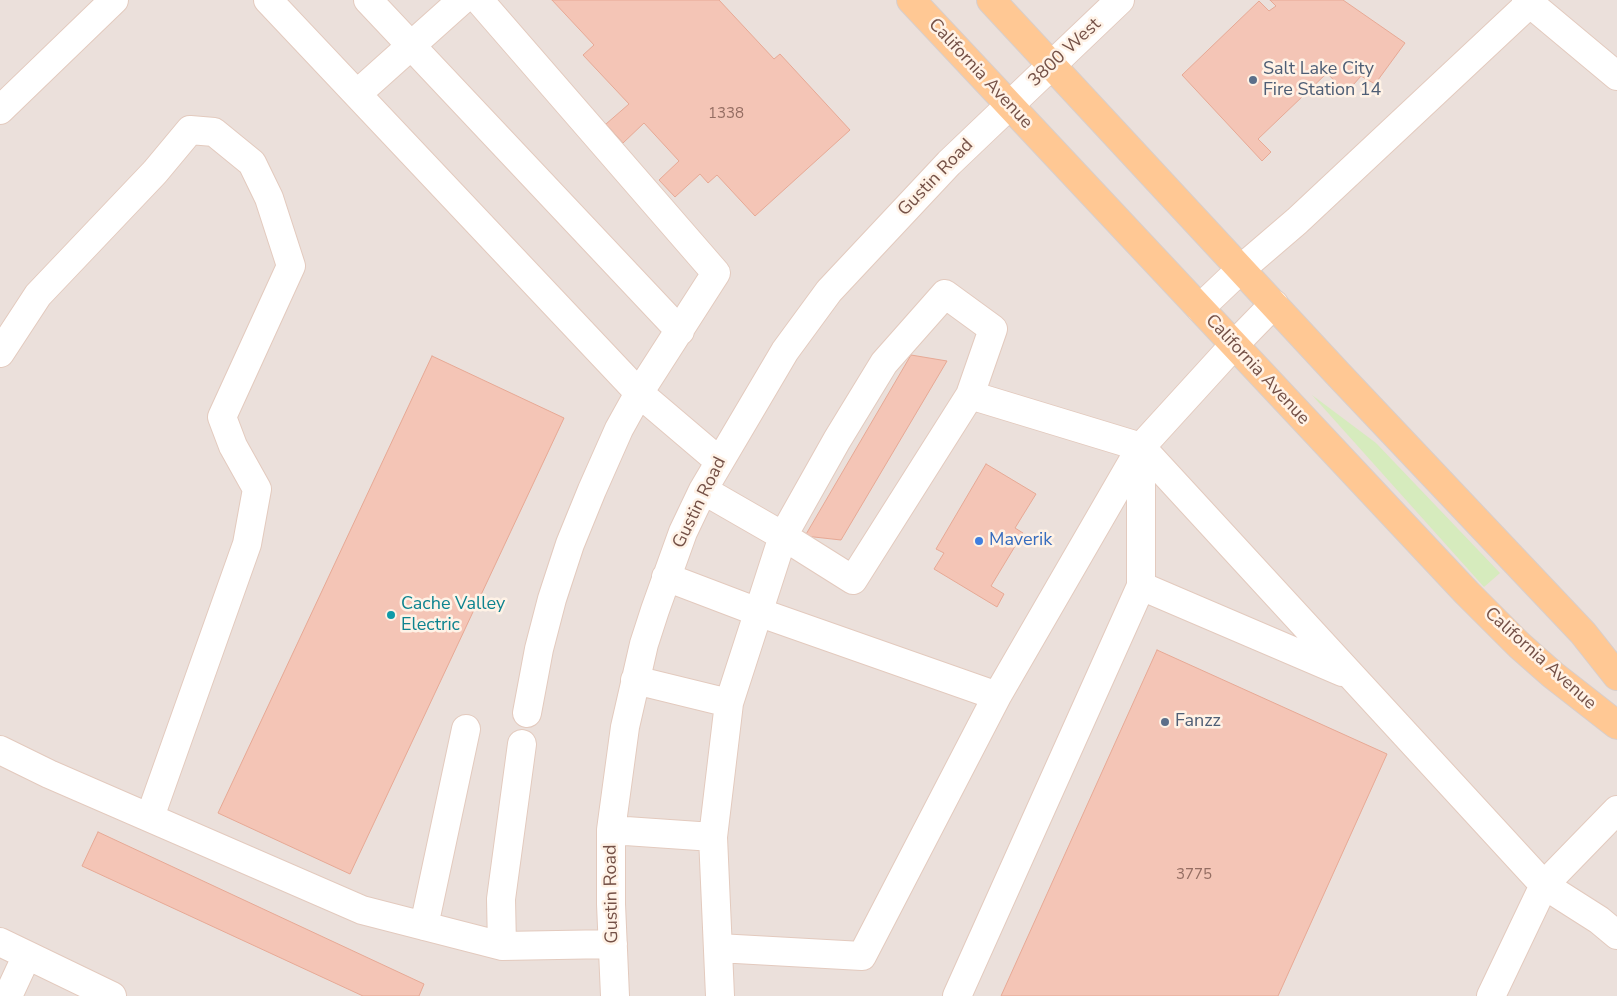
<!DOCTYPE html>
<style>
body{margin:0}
canvas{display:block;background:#fdeddf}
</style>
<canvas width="1617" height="996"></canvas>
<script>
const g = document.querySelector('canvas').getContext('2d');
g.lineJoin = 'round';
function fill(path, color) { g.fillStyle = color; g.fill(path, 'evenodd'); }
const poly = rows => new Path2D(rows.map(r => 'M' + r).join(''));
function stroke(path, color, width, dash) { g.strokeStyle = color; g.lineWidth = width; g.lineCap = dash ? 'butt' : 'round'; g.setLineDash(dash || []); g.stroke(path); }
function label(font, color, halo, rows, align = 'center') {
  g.font = font + ' "Nunito Sans",sans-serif'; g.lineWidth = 5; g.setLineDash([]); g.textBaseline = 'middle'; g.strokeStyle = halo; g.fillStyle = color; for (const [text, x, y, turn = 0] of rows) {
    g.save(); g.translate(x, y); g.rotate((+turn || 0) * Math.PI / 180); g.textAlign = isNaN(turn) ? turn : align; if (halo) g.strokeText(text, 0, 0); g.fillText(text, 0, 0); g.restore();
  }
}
const industrial = poly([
 [0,0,1617,0,1617,996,0,996]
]);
const green = poly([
 [1312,395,1376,443,1500,573,1484,587]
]);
const building = poly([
 [552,0,719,0,774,59,780,54,850,130,755,216,717,175,708,183,700,174,675,197,659,180,679,161,644,123,623,143,606,124,629,104,583,55,594,45,552,0],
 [1270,0,1343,0,1405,43,1375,84,1361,76,1346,93,1327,73,1258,139,1271,152,1262,161,1182,75,1259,1,1269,11,1276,6,1270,0],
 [911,355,947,361,841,540,805,536,911,355],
 [432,356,564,418,350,874,218,813,432,356],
 [986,464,1036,494,1015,528,1023,533,991,586,1004,594,997,607,934,569,944,553,936,549,986,464],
 [1157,650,1387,754,1278,996,1001,996,1157,650],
 [98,832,424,984,419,996,363,996,82,866,98,832]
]);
const minor = poly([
 [268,0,639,393,719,461],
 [368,0,680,331],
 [479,0,716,273,639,393,619,429,592,490,570,544,552,599,539,649,527,713],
 [1526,0,1617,76],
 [357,94,462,0],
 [0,110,114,0],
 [1200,308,1241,269,1297,221,1530,3],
 [0,353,38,295,155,172,190,130,214,132,252,163,269,198,291,266,222,417,233,446,257,489,247,544,150,817],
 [1141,447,1544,885,1617,810],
 [703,490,783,536,837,440,884,363,945,294,993,329,970,395,1141,447,1234,345,1274,304],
 [666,577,758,612,997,696,1141,447],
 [1141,586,1342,672],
 [635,680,729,703],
 [0,750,49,774,362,910,502,946,613,944],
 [611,830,713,837],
 [424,926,466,729],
 [0,942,27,955,8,996],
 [502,946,501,899,522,744],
 [718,948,862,956,997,696],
 [27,955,112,996],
 [615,996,611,904,611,830,625,727,644,644,655,610,683,532,703,490,785,351,829,291,949,163,1120,0],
 [720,996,713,837,729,703,783,536,853,580,970,395],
 [957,996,1141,586,1141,448],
 [1491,996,1544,885,1599,920,1617,935]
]);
const major = poly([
 [911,0,1467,593,1519,645,1553,675,1617,725],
 [991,0,1338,374,1583,633,1617,676]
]);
const markers = [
 [1253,80,5,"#5c6f8a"],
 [979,541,5,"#3f7fe0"],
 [391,615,5,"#0f9aa8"],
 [1165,722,5,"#5c6f8a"]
];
const numberNames = [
 ["1338",726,114],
 ["3775",1194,875]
];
const streetNames = [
 ["3800 West",1065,53,-43],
 ["California Avenue",980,74,47],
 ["Gustin Road",936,178,-46],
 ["California Avenue",1257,370,47],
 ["Gustin Road",700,503,-64],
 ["California Avenue",1540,659,42],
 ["Gustin Road",612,894,-91]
];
const serviceNames = [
 ["Salt Lake City",1263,70],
 ["Fire Station 14",1263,91],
 ["Fanzz",1175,722]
];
const shopNames = [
 ["Maverik",989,541]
];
const cultureNames = [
 ["Cache Valley",401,605],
 ["Electric",401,626]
];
fill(industrial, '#ebe0db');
fill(green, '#d6ebbd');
fill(building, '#f4c5b6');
stroke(building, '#e7a995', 1);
stroke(minor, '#e3cabe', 30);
stroke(major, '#d8cecb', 30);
stroke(minor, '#fff', 28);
stroke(major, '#ffc894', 28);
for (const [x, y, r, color] of markers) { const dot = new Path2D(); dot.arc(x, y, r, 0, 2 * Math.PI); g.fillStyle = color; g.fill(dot); stroke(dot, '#fff2e6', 2); }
label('15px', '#946d62', null, numberNames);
label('18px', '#745046', '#fff2e6', streetNames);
label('18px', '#4e5e75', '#fff2e6', serviceNames, 'left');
label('18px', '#366cbe', '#fff2e6', shopNames, 'left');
label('18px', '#0d838f', '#fff2e6', cultureNames, 'left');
</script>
